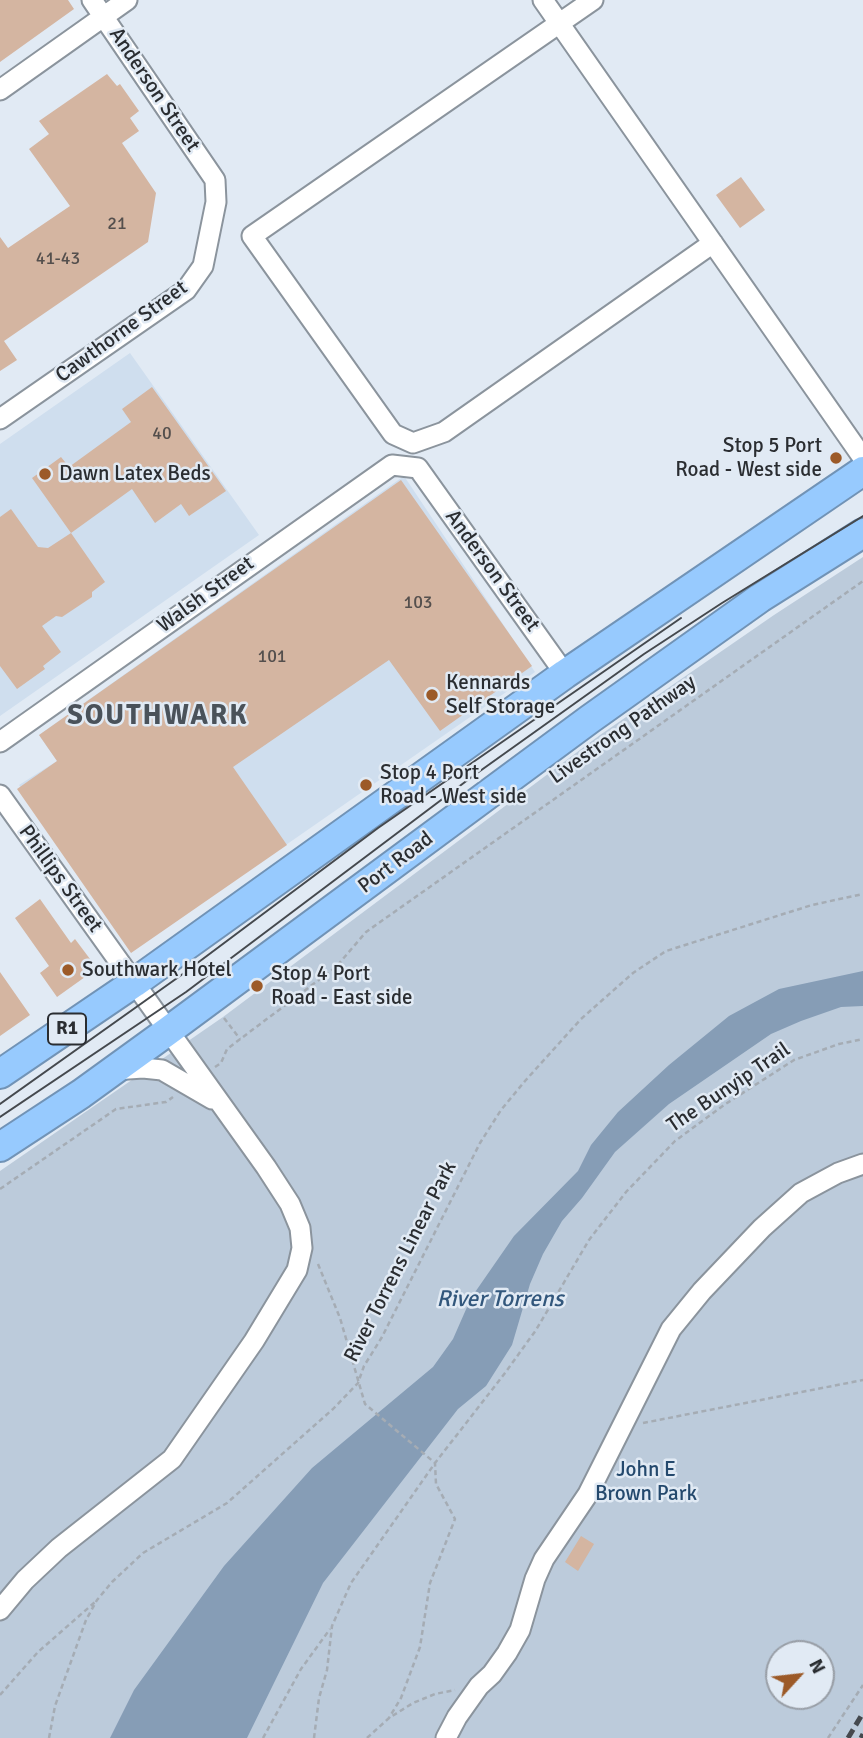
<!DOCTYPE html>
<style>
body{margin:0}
#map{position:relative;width:863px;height:1738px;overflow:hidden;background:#e1eaf4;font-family:Signika,sans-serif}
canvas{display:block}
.north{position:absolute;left:765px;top:1640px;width:70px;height:70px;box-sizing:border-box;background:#e1eaf4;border:2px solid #989ea6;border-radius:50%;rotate:63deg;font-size:19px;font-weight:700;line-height:28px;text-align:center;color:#2a2d31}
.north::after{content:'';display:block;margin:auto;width:24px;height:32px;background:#9c5a28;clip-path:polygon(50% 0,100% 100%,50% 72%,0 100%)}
</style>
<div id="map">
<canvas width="863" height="1738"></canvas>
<div class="north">N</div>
</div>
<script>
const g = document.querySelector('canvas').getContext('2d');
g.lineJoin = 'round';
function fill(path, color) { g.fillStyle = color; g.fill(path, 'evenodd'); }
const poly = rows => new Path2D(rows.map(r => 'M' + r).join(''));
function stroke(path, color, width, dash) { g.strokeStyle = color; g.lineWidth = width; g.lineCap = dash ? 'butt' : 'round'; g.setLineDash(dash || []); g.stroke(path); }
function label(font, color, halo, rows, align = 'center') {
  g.font = font + ' Signika,sans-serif'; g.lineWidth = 5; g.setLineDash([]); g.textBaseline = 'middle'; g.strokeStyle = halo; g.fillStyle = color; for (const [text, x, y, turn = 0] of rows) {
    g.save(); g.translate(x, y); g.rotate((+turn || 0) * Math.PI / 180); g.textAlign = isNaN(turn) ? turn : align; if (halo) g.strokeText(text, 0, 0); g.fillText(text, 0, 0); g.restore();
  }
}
const built = poly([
 [130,353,259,535,0,716,0,444],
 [404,476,535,672,149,940,122,937,19,785,57,761,39,735]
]);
const green = poly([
 [863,557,863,1738,0,1738,0,1171,223,1017,600,735,774,615],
 [779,1654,821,1654,821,1696,779,1696]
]);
const water = poly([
 [863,971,863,1006,841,1007,801,1021,771,1034,669,1104,615,1152,582,1198,562,1221,543,1254,530,1284,512,1345,486,1386,458,1409,323,1583,247,1738,110,1738,134,1690,224,1566,312,1468,433,1367,453,1339,471,1298,514,1236,578,1171,591,1145,618,1112,669,1065,729,1016,779,989]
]);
const building = poly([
 [0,0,68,0,74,9,0,62],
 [107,74,117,86,120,84,139,111,130,118,139,131,122,143,156,193,148,242,4,341,17,360,0,371,0,237,8,248,70,206,29,149,49,134,39,121],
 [741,177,765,210,740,228,716,195],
 [152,387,226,491,189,516,181,504,155,523,132,489,71,533,32,478,61,457,69,467,131,422,122,409],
 [401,480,532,666,440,731,389,660,233,767,287,845,131,953,17,789,57,761,39,735],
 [11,509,38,547,48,548,71,533,105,582,92,592,92,597,62,617,56,616,42,626,61,652,43,666,45,669,17,689,0,666,0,517],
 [40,899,71,943,75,939,93,963,92,972,57,997,40,973,49,966,15,918],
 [0,972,30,1015,0,1036],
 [581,1536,594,1544,578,1571,565,1562]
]);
const path = poly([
 [192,976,210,962],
 [224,1018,240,1039],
 [215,1067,221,1063,227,1049,336,967,366,932,863,581],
 [0,1189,116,1109,166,1102,173,1097],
 [318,1264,340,1318,365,1404,435,1463,436,1484,455,1519,430,1583,420,1647,401,1698,389,1718],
 [643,1423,863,1380],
 [0,1695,38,1652,95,1602],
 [49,1738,55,1706,64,1681,86,1620,97,1600,112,1582,143,1553,227,1503,333,1409,358,1383,364,1366,382,1337,480,1143,501,1110,525,1081,581,1019,633,973,666,951,812,905,863,894],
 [263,1738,301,1669,330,1629],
 [314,1738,319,1698,327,1670,332,1626,351,1583,435,1463,505,1373,536,1330,589,1240,626,1192,675,1141,724,1105,794,1060,839,1044,863,1039],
 [367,1738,389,1718,413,1703,435,1694,455,1690],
 [828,1738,863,1685]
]);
const minor = poly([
 [543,0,863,458],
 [593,0,252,236,393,434,413,443,444,432,713,243],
 [0,90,127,0],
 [0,419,186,290,203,266,216,202,215,180,92,0],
 [0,742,392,465,418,468,565,674],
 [0,795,266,1167,290,1204,300,1228,302,1248,297,1270,254,1341,172,1459,59,1548,25,1580,0,1610],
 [114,1070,143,1068,162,1070,212,1099],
 [446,1738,457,1717,479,1686,492,1674,507,1653,520,1630,535,1579,544,1559,588,1494,671,1329,702,1291,762,1228,801,1193,838,1173,863,1164]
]);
const highway = poly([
 [0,1074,134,983,565,674,863,471],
 [0,1147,81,1094,168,1031,590,719,760,598,863,533]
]);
const tram = poly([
 [0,1104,180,976,378,828,681,618],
 [0,1117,186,992,473,776,644,654,722,603,863,516]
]);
const rail = poly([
 [848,1738,863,1713],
 [861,1738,863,1734]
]);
const markers = [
 [836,458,7,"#9c5a28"],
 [45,474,7,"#9c5a28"],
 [432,695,7,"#9c5a28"],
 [366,785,7,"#9c5a28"],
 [68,970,7,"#9c5a28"],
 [257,986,7,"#9c5a28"]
];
const numberNames = [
 ["21",117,224],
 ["41-43",58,259],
 ["40",162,434],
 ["103",418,603],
 ["101",272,657]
];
const shields = [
 [67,1029,38]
];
const shieldNames = [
 ["R1",67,1029]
];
const streetNames = [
 ["Anderson Street",154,90,56],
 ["Cawthorne Street",122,332,-36],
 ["Anderson Street",492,571,54],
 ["Walsh Street",206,595,-36],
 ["Livestrong Pathway",623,730,-35],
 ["Port Road",396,863,-37],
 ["Phillips Street",60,879,54],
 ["The Bunyip Trail",729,1088,-34],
 ["River Torrens Linear Park",401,1262,-63]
];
const poiNames = [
 ["Stop 5 Port",822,446,"right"],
 ["Road - West side",822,470,"right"],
 ["Dawn Latex Beds",59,474],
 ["Kennards",446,683],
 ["Self Storage",446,707],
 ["Stop 4 Port",380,773],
 ["Road - West side",380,797],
 ["Southwark Hotel",82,970],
 ["Stop 4 Port",271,974],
 ["Road - East side",271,998]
];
const parkNames = [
 ["John E",646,1470],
 ["Brown Park",646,1494]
];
const waterNames = [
 ["River Torrens",500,1300]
];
const districtNames = [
 ["SOUTHWARK",158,717]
];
fill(built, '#cfdeee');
fill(green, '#bccbdb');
fill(water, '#869db6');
fill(building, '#d4b5a1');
stroke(minor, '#8b949d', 23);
stroke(highway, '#7193b6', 32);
stroke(path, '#a5acb4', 2.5, [5, 3.5]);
stroke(minor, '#fff', 19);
stroke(highway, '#97cafe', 28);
stroke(tram, '#45494e', 2);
stroke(rail, '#45494e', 5, [10, 5]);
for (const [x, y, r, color] of markers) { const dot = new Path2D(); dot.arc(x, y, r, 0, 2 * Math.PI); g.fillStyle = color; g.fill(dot); stroke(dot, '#e1eaf4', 2.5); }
label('18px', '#544f4d', null, numberNames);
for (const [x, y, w] of shields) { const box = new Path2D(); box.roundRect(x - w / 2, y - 15.5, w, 31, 5); g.fillStyle = '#e1eaf4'; g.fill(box); stroke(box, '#2a2d31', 2); }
label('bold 19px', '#2a2d31', null, shieldNames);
label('21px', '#2a2d31', '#e1eaf4', streetNames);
label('21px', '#2a2d31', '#e1eaf4', poiNames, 'left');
label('21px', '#24496d', '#e1eaf4', parkNames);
label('italic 23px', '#32577c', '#e1eaf4', waterNames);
g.letterSpacing = '2px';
label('bold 28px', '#4a525a', '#e1eaf4', districtNames);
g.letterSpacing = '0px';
</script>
